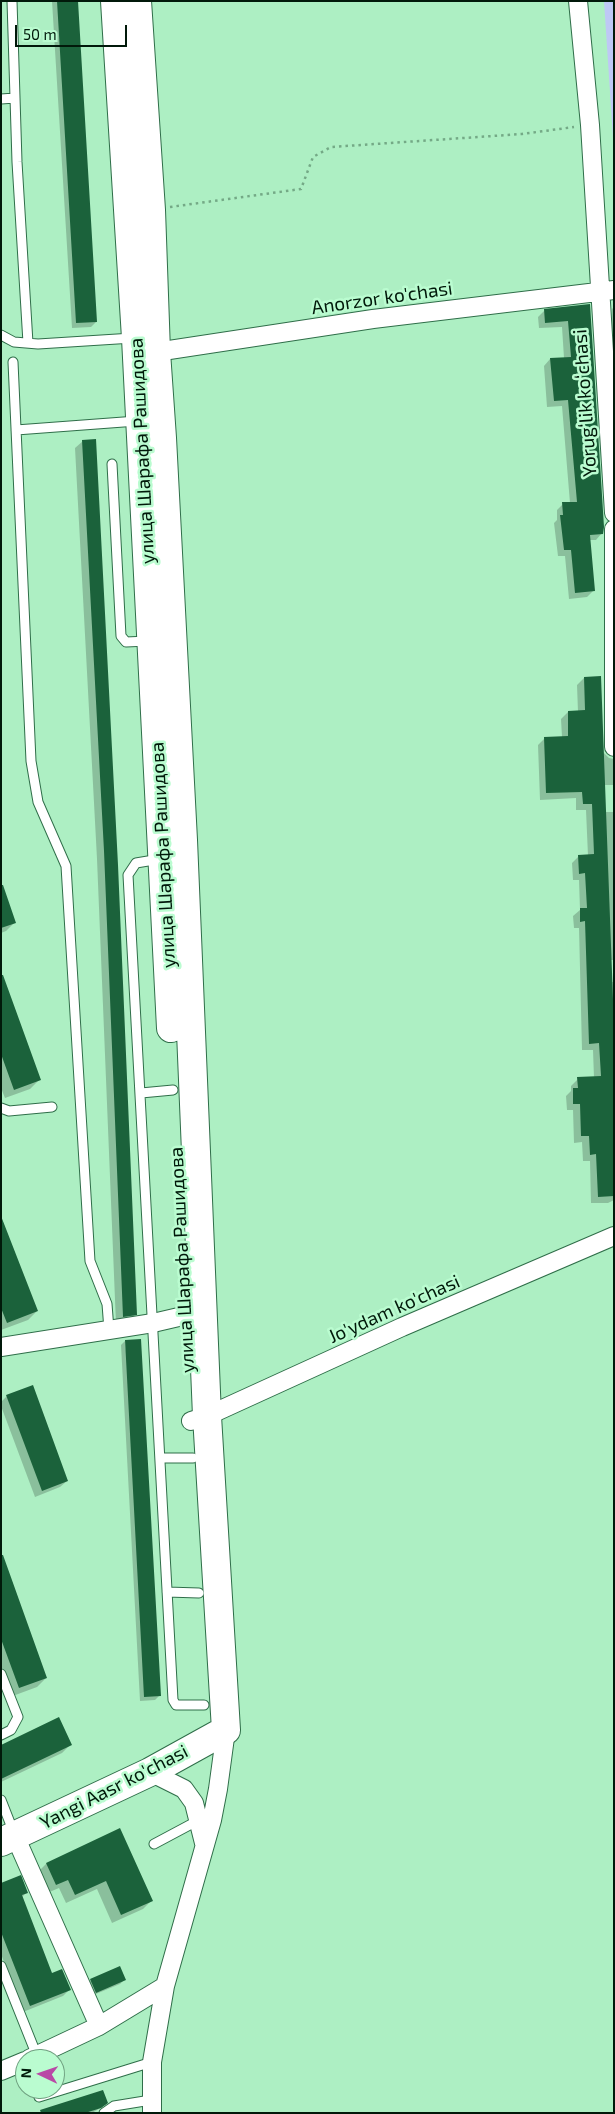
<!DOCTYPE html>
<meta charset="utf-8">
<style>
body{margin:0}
#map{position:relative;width:615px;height:2114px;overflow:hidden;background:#adefc3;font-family:"Exo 2",sans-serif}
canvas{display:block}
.frame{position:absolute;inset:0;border:2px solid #01190a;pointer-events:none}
.north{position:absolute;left:15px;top:2049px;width:50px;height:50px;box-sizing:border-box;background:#bafcd0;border:1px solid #70a181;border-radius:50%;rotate:273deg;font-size:14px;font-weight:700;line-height:20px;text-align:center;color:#01190a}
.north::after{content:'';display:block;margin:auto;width:18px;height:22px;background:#b949a6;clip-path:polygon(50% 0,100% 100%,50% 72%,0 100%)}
.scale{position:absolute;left:15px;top:25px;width:112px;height:22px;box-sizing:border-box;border:2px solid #01190a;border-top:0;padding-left:6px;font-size:15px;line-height:18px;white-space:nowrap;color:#01190a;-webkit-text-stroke:4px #bafcd0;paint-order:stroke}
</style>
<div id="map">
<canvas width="615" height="2114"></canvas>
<div class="frame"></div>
<div class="north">N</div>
<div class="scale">50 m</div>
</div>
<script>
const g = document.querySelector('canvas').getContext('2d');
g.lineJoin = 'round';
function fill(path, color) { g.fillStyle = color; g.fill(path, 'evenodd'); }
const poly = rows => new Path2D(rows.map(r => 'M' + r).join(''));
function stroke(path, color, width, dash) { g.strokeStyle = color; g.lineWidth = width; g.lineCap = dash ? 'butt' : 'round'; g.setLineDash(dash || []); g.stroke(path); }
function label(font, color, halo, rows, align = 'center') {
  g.font = font + ' "Exo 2",sans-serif'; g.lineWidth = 5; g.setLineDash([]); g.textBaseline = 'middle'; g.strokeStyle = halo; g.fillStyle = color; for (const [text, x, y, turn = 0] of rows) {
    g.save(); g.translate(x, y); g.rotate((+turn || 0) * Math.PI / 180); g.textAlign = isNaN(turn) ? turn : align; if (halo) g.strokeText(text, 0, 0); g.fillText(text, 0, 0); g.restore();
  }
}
const green = poly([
 [604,1,614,1,614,153]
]);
const shadow = poly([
 [52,1,76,1,96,322,91,327,72,328],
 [589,305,602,533,596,540,589,540,594,590,587,597,569,599,565,556,558,556,554,523,557,520,557,510,563,504,570,503,562,406,547,407,544,366,550,359,564,358,562,327,539,328,538,317,545,310],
 [614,307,614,356,612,356,612,309],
 [83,441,136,1314,128,1322,116,1324,97,859,75,448],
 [584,678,603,752,609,758,614,759,614,785,604,785,605,812,614,812,614,960,610,960,611,982,614,982,614,1004,612,1004,614,1200,608,1203,591,1203,590,1161,583,1161,582,1142,574,1143,573,1110,567,1110,566,1096,571,1091,571,1086,578,1079,594,1078,593,1050,582,1050,579,928,574,928,573,916,580,910,579,880,573,880,572,863,579,856,588,856,586,810,576,810,576,798,540,800,538,745,545,738,562,737,561,719,568,712,578,712,577,685],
 [1,884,15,922,6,931,1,933],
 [1,979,39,1080,30,1089,5,1098,1,1088],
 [1,1217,37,1311,28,1320,1,1330],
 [125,1341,160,1695,155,1700,140,1701,121,1345],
 [7,1396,67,1481,60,1487,35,1497,1,1406,1,1402],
 [1,1555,46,1678,37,1687,10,1697,1,1672],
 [71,1744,62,1753,1,1782,1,1746],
 [119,1830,152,1900,143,1909,112,1923,97,1889,66,1903,59,1888,47,1893,38,1872,46,1864],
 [1,1884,27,1892,21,1898,51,1974,70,1989,63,1996,23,2012,1,1954],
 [125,1979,120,1984,91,1996,86,1985,91,1980],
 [102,2107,92,2113,53,2113]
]);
const building = poly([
 [57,1,78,1,97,322,76,323],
 [590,304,604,527,603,534,590,535,595,591,575,593,571,550,564,550,560,515,563,515,562,502,577,502,568,400,554,401,550,358,571,357,568,321,545,323,544,309],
 [96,439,118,865,137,1315,123,1317,104,851,82,440],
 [601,676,614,1026,614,1196,598,1197,596,1154,590,1155,589,1136,581,1136,580,1104,573,1104,573,1088,578,1088,577,1077,601,1076,599,1043,589,1044,585,921,580,922,580,908,587,908,585,873,579,874,578,855,594,854,592,804,583,804,582,792,546,793,544,737,568,736,568,711,585,710,584,677],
 [1,885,3,885,16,923,1,928],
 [1,975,3,975,41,1080,14,1090,1,1054],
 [1,1216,38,1311,7,1323,1,1308],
 [141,1339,161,1696,144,1697,125,1340],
 [33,1385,68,1481,42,1491,6,1395],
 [1,1555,3,1555,47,1678,19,1688,1,1639],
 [59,1717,72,1745,1,1779,1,1745],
 [120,1828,153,1901,121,1915,106,1881,75,1895,68,1880,56,1885,46,1863],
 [21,1875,28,1893,22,1895,52,1973,62,1969,71,1990,30,2006,1,1932,1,1883],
 [120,1966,126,1980,96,1993,90,1979],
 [103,2090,108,2103,101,2108,85,2113,41,2113,40,2110]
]);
const path = poly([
 [170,207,301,189,313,157,331,147,522,134,574,127]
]);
const lane = poly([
 [12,1,17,162,28,343],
 [1,99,15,98],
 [1,335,14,342,38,344,133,338],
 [13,362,31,761,38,802,66,866,90,1261,107,1304,109,1330],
 [16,430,137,421],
 [112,464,121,636,126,642,148,641],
 [160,859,136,863,128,875,173,1700,176,1705,204,1705],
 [141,1093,173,1090],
 [1,1108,9,1111,52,1107],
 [160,1458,193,1458],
 [167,1592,199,1593],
 [1,1674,18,1717,11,1730,1,1735],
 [1,1800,14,1833],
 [154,1844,199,1820],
 [1,1966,37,2056],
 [39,2097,152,2062],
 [104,2113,114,2106,151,2100]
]);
const street = poly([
 [578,1,590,125,614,513],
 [156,352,373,319,614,290],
 [614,529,614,747],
 [1,1347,153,1323,183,1316],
 [191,1421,207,1416,402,1327,614,1236],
 [150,1772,184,1789,194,1803,204,1843],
 [15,1836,99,2026],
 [29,2059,99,2026,165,1986],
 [1,2071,25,2061],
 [152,2113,152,2062,165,1986,212,1820,218,1789,226,1730]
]);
const primary = poly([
 [115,1,136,338,171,1028],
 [1,1842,150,1772,226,1730,207,1416,183,840,162,438,156,352,151,210,137,1]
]);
const streetNames = [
 ["Anorzor ko'chasi",382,298,-8],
 ["Yorugʻlik koʻchasi",585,403,-94],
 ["улица Шарафа Рашидова",142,451,-93],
 ["улица Шарафа Рашидова",163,855,-93],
 ["улица Шарафа Рашидова",182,1260,-93],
 ["Jo'ydam ko'chasi",394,1309,-24],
 ["Yangi Aasr ko'chasi",114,1787,-27]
];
fill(green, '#bec8f5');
fill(shadow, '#0003');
fill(building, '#1b623b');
stroke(lane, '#2f6e49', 11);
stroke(street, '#2f6e49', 20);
stroke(primary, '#2f6e49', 30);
stroke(path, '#74a986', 2.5, [2.5, 4]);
stroke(lane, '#fff', 9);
stroke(street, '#fff', 18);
stroke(primary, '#fff', 28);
label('19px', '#01190a', '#bafcd0', streetNames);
</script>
